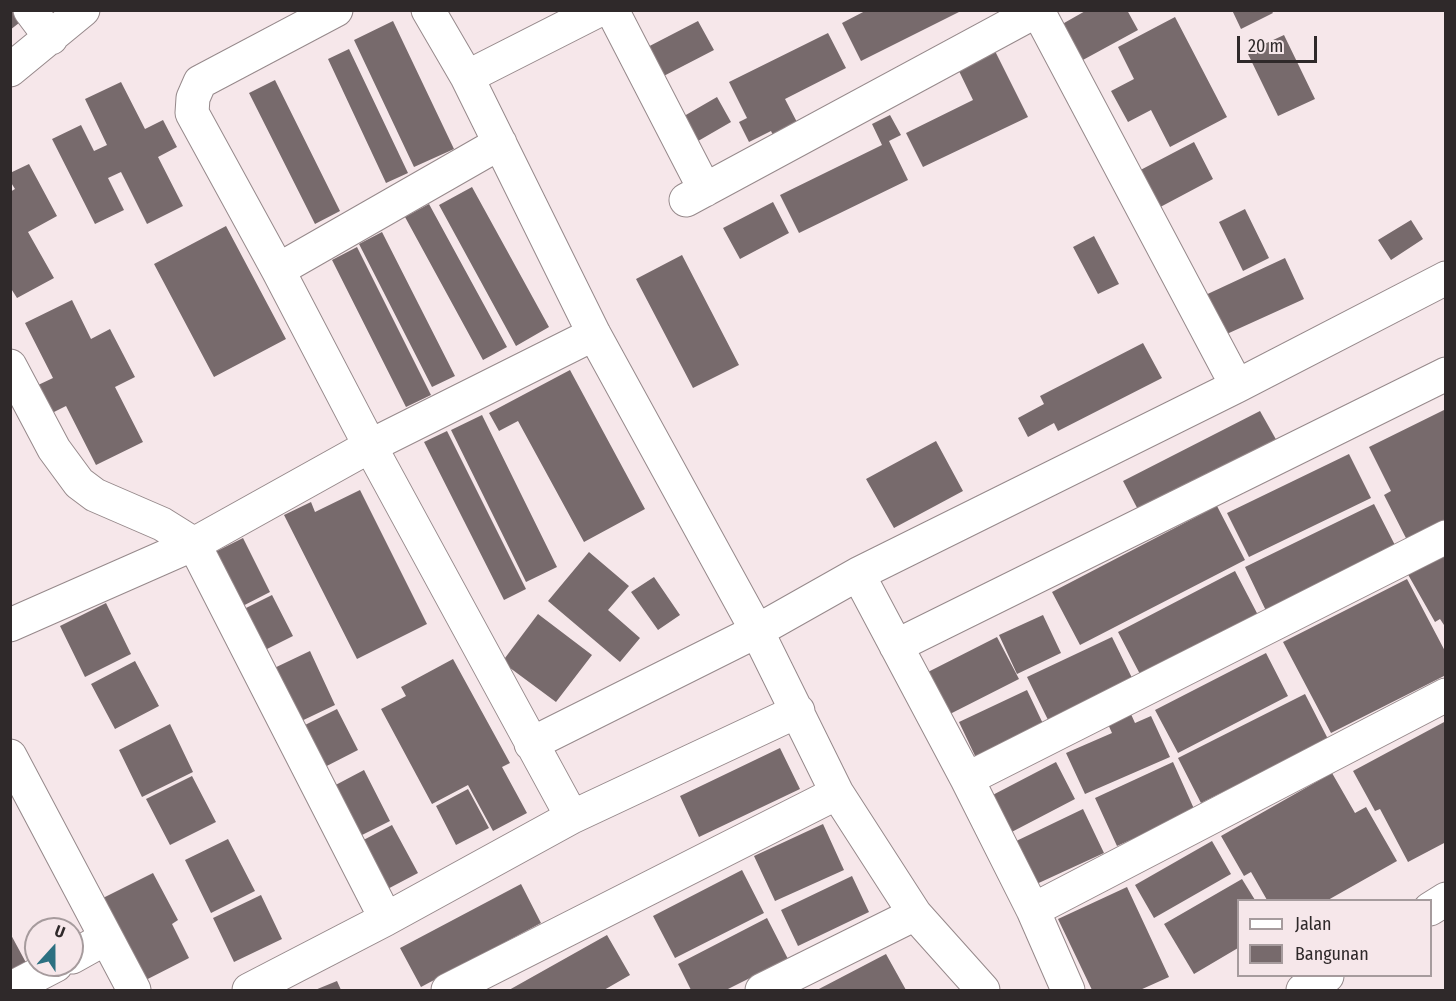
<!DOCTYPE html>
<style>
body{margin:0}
#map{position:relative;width:1456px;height:1001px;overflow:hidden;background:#f6e7ea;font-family:"Fira Sans Condensed",sans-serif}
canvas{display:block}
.frame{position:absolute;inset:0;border:12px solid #2f292a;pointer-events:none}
.legend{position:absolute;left:1237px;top:899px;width:195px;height:78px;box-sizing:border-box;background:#f6e7ea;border:2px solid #a69b9d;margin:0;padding:8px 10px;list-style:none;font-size:18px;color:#2f292a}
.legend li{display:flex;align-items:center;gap:12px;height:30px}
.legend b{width:30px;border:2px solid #a69b9d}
.north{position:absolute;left:24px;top:917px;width:60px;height:60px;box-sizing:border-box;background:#f6e7ea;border:2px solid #a69b9d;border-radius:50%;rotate:21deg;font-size:16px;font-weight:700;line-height:24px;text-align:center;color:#2f292a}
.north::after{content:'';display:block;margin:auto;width:21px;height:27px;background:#2c7081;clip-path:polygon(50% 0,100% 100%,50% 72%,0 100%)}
.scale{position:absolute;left:1237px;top:36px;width:80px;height:27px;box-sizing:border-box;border:3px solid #2f292a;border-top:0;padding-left:8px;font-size:18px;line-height:21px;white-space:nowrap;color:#2f292a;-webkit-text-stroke:4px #f6e7ea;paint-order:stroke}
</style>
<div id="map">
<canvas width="1456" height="1001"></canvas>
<div class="frame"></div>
<ul class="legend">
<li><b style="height:8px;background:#fff"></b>Jalan</li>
<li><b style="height:16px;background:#776a6c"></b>Bangunan</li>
</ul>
<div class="north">U</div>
<div class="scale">20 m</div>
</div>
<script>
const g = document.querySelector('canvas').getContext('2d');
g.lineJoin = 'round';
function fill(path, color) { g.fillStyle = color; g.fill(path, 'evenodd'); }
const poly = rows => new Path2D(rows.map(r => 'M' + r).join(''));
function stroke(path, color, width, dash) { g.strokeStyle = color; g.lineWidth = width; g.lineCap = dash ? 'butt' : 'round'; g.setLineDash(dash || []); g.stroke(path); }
const building = poly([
 [10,10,23,10,28,16,10,30],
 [867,10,963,10,861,61,842,23],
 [1087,10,1127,10,1138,30,1070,67,1050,31],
 [1232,10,1271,10,1273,13,1241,29],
 [1175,17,1227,117,1170,147,1151,110,1128,122,1111,91,1134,79,1118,47],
 [393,21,454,149,414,167,354,40],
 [698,21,714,50,654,81,638,52],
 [828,33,846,68,785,99,800,128,776,141,771,131,749,142,739,122,747,118,729,82],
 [1284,35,1315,99,1278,116,1247,52],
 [349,49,408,173,386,183,328,59],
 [995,51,1028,117,923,167,906,133,973,100,958,69],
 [275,80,340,211,315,224,249,93],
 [121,82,145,129,163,120,177,147,158,157,183,206,147,224,121,172,108,178,124,210,95,224,52,139,81,125,94,151,107,145,85,99],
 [717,97,731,122,686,148,672,123],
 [890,115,901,135,889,141,908,180,799,233,780,195,882,145,872,124],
 [1194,142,1213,179,1149,213,1129,176],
 [29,164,57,216,28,232,54,278,17,298,10,287,10,192,15,189,10,181,10,173],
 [472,187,549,327,516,346,439,205],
 [773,202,789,233,740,259,723,228],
 [429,204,507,347,483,360,405,217],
 [1245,209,1269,258,1243,271,1219,222],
 [1411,220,1423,239,1391,260,1378,240],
 [226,226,286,339,214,377,154,264],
 [382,232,455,376,432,387,359,244],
 [1094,236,1119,284,1098,294,1073,247],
 [357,247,431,395,406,407,332,260],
 [682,255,739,365,693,388,636,279],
 [1285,258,1304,299,1218,338,1199,298],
 [72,300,91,339,110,329,135,377,115,387,143,442,96,465,66,406,50,414,36,386,53,378,25,323],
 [1143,343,1162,378,1058,431,1054,423,1028,437,1018,418,1044,404,1040,396],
 [570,370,645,509,584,542,518,421,499,431,489,413],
 [1446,409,1446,525,1409,544,1384,495,1391,491,1369,447],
 [1260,411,1278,443,1145,523,1123,481],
 [482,415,557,567,526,582,451,430],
 [447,431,526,589,504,600,424,442],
 [936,441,963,491,894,528,866,479],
 [1349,454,1371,498,1249,557,1227,513],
 [360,490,427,624,357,659,284,515,311,502,315,512],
 [1374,504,1399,553,1269,617,1245,567],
 [1217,506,1245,560,1080,645,1052,592],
 [243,538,270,592,233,611,205,557],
 [1446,550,1446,628,1440,619,1435,622,1406,571],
 [589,552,629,586,608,610,640,638,620,662,548,601],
 [1235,571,1259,617,1142,678,1118,632],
 [654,577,680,615,658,630,631,592],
 [1407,579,1446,653,1446,675,1331,733,1283,642],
 [272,595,293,636,257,654,236,613],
 [106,603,131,654,85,677,60,626],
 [538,614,592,655,556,702,502,662],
 [1043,615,1061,653,1017,674,999,635],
 [997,637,1019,679,948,715,926,673],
 [1112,637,1135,684,1050,724,1027,677],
 [310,651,335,705,293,725,268,671],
 [1266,653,1288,696,1178,753,1155,710],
 [453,659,510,763,502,767,527,813,493,831,468,785,432,804,381,709,406,696,401,687],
 [135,661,159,706,115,729,91,684],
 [1027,690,1046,730,978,762,959,722],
 [1305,694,1328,739,1201,803,1178,758],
 [337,709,358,750,317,771,295,730],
 [1130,712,1135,723,1151,716,1170,757,1085,794,1066,753,1112,733,1107,722],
 [1446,721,1446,842,1408,862,1380,809,1375,811,1353,771],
 [170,724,193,772,142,797,119,750],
 [780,748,800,789,699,837,680,796],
 [1056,762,1075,799,1004,836,985,799],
 [1173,762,1195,811,1117,846,1095,798],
 [364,770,390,821,354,839,328,789],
 [1332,773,1355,813,1366,807,1397,861,1328,900,1267,900,1251,872,1244,876,1221,836],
 [192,776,216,822,170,845,146,799],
 [468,789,489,828,456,845,436,806],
 [1083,809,1104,853,1030,887,1010,844],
 [823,824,844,870,775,901,754,856],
 [392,825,418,873,380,893,354,845],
 [228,839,255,891,211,913,185,860],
 [1212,841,1231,874,1154,918,1135,885],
 [742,870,764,913,675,958,653,916],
 [153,873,178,920,172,924,189,958,136,985,93,903],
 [852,876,869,912,798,946,781,910],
 [1242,879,1255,900,1238,900,1238,948,1194,974,1164,924],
 [521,884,541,923,421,987,400,948],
 [1127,887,1169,977,1140,990,1092,990,1058,919],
 [261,895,282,939,234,962,213,918],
 [767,918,788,959,726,990,691,990,678,964],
 [10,933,30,970,10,980],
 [607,935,630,975,604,990,509,990],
 [886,954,906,990,817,990],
 [337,981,341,990,315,990]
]);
const minor = poly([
 [30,10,51,38],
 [336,10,200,82,193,98,192,113,278,270,370,446,572,817],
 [428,10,467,77,594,334,757,631,837,793,915,914,983,990],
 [612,10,705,190],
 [1038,11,1237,386],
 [10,70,83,10],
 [467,77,599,10],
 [686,200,1038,10],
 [278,270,500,143],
 [10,366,54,449,79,483,95,495,162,524,194,544,386,919],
 [858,574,967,779,1033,910,1068,990],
 [10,625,194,544,370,446,594,334],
 [896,646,1446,374],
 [531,744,757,631,858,574,1237,386,1446,278],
 [10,756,134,990],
 [967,779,1446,537],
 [1430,909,1446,899],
 [1033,910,1446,695],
 [72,957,106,938],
 [10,989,56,965],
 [249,990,386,919,572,817,798,711],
 [448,990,837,793],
 [762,990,915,914],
 [1303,990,1327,976]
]);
fill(building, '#776a6c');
stroke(minor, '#96898b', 35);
stroke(minor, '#fff', 33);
</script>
